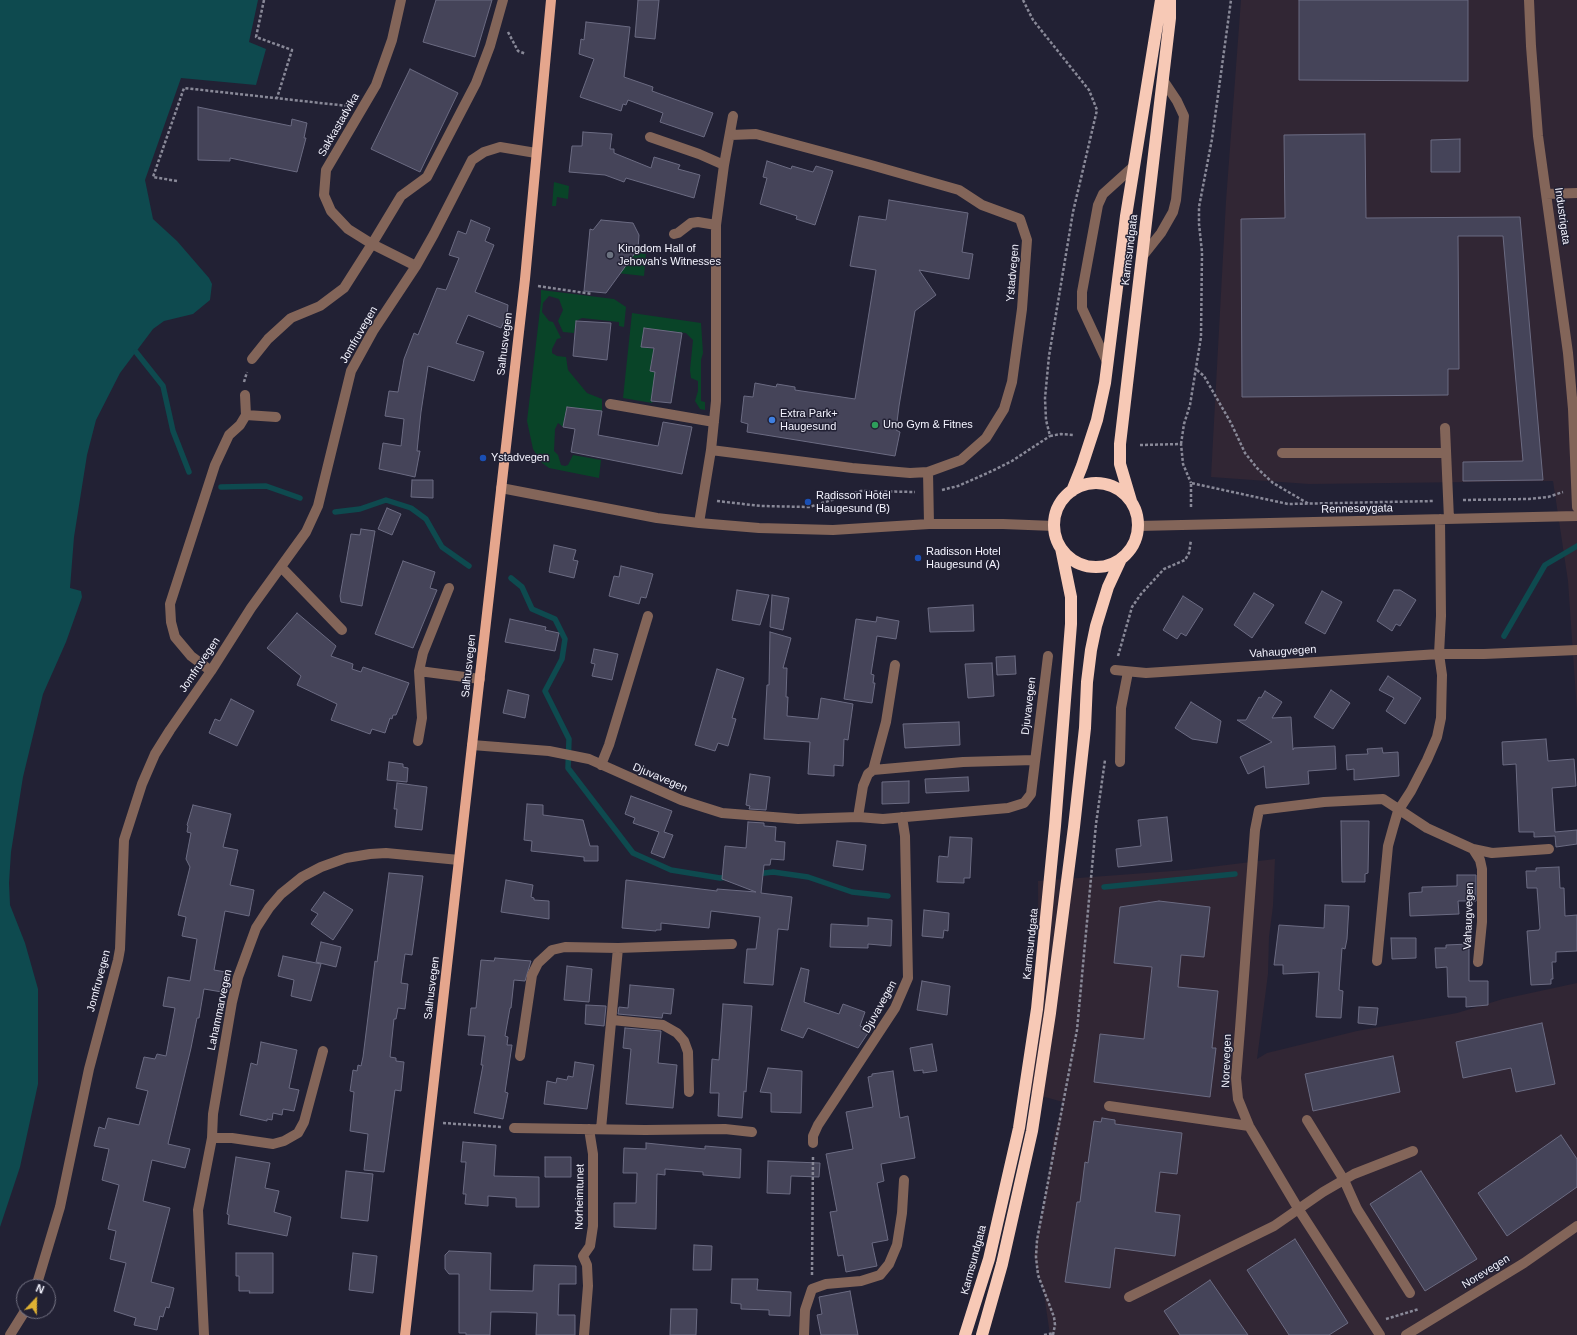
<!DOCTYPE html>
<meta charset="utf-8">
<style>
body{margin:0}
#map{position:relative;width:1577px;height:1335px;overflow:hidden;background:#222134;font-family:Arial,sans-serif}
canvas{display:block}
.north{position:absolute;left:16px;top:1279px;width:40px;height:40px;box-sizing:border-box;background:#222134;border:1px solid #767585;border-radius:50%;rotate:22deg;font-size:11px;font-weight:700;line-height:16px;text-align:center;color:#f4f4ff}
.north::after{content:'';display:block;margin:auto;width:14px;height:18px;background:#deb133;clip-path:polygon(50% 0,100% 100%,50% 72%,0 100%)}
</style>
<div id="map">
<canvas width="1577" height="1335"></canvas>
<div class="north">N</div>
</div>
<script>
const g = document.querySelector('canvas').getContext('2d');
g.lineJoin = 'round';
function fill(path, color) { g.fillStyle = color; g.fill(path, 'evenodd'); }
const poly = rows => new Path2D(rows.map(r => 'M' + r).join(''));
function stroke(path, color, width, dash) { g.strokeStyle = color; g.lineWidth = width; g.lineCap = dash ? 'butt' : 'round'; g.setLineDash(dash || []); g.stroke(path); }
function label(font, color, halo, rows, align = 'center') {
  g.font = font + ' Arial,sans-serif'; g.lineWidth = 3; g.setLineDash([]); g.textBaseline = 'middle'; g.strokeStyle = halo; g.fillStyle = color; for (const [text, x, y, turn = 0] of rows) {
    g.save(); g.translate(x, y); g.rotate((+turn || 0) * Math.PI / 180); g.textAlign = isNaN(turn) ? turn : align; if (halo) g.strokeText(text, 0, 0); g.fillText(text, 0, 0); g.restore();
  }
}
const commercial = poly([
 [1241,0,1577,0,1577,712,1568,581,1553,481,1309,484,1211,477,1226,201],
 [1275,859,1273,906,1269,937,1268,974,1257,1059,1267,1053,1357,1031,1457,1013,1503,999,1577,983,1577,1335,1050,1335,1044,1294,1034,1256,1048,1179,1054,1136,1063,1102,1023,1091,1039,1026,1038,881,1186,870]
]);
const green = poly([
 [554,182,569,186,568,199,557,197,556,206,552,206],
 [635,252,646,254,644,276,617,273],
 [541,290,614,299,626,307,624,327,619,326,619,322,582,318,576,321,574,333,563,332,558,321,563,310,559,299,549,296,543,303,542,312,549,321,553,322,561,338,557,339,552,349,552,353,557,356,566,357,568,370,587,393,602,399,602,411,567,407,563,427,558,423,555,429,554,451,558,455,561,465,565,466,568,465,573,455,601,460,599,478,549,468,542,463,533,449,527,421,541,301],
 [632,313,701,323,703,353,701,360,701,401,705,402,705,410,700,409,695,401,698,391,698,381,691,378,690,370,693,340,686,333,644,328,641,347,654,349,650,371,676,375,674,386,654,383,651,400,653,401,652,403,623,398]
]);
const water = poly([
 [0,0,258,0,249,42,266,49,256,85,181,78,145,180,153,219,177,241,209,278,212,284,210,300,193,314,164,321,153,329,120,373,96,420,87,455,74,537,70,588,81,591,82,597,66,642,43,694,23,777,11,852,9,883,10,905,25,943,38,989,38,1084,20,1167,0,1227]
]);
const stream = poly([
 [136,352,163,386,173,431,189,472],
 [221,487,266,486,300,498],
 [335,512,360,509,386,500,411,508,426,519,442,547,469,566],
 [511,578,522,587,532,609,555,619,565,639,562,659,545,691,569,739,568,768,633,853,671,870,720,878,729,877],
 [1504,636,1545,565,1577,546],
 [756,874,773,872,808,877,852,892,888,896],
 [1104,887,1235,874]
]);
const building = poly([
 [436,0,492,0,475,57,423,42,436,0],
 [638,0,659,0,655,39,635,37,638,0],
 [1299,0,1468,0,1468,81,1299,80,1299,0],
 [586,22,630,27,624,77,653,87,652,91,713,113,704,137,660,122,663,113,628,100,626,105,623,104,621,111,580,97,594,59,579,54,581,39,584,40,586,22],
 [410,69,458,93,420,172,371,149,410,69],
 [198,107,291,126,292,119,307,123,304,138,306,138,297,172,230,158,230,161,198,160,198,107],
 [583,132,612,134,610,149,614,149,614,153,651,168,654,157,680,165,678,169,700,175,694,198,626,178,624,182,605,175,569,172,572,146,582,146,583,132],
 [1365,134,1366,218,1520,217,1543,480,1463,481,1463,462,1523,461,1503,236,1458,236,1459,369,1448,369,1448,395,1242,397,1241,219,1285,218,1284,135,1365,134],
 [1460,139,1460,172,1431,172,1431,140,1460,139],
 [767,161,791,169,792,166,813,172,816,166,833,171,815,225,796,219,797,216,760,204,767,178,763,177,767,161],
 [889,200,968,213,962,252,973,254,969,279,919,270,936,295,915,311,899,406,896,430,900,432,895,456,747,432,748,424,741,422,744,396,753,397,755,383,776,387,777,384,795,387,795,390,855,399,876,270,850,266,859,216,886,220,889,200],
 [471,220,490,228,485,241,494,245,475,292,508,305,507,315,501,328,468,315,456,343,484,352,474,381,428,366,421,412,417,451,420,451,415,477,379,469,383,443,401,446,404,419,385,416,389,391,398,392,404,359,414,333,418,335,437,288,446,290,459,258,449,255,458,231,466,234,471,220],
 [601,220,633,223,639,235,638,249,606,293,584,291,590,229,593,230,601,220],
 [576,321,611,323,607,360,573,356,576,321],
 [644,328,682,333,671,403,651,401,655,372,650,371,654,348,641,347,644,328],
 [567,407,602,411,598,435,658,446,663,422,692,427,682,474,571,452,575,429,563,427,567,407],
 [412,480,433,480,433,498,411,497,412,480],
 [387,508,401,514,392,535,378,529,387,508],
 [361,529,375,531,362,606,341,602,340,596,351,534,360,535,361,529],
 [554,545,576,550,573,560,578,561,574,578,549,572,554,545],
 [403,561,435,572,430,588,437,590,413,648,375,634,403,561],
 [621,566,653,574,646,598,641,597,639,604,609,596,614,576,619,577,621,566],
 [737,590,769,595,760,625,732,620,737,590],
 [1394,590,1400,590,1416,600,1400,626,1396,624,1392,631,1377,621,1394,590],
 [1322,591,1342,602,1325,634,1305,623,1322,591],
 [1254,593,1274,605,1252,638,1234,625,1254,593],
 [772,595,789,598,783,630,770,627,772,595],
 [1183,596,1203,609,1186,636,1181,633,1177,639,1163,630,1183,596],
 [973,605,974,631,930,632,928,608,973,605],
 [297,613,336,646,331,656,353,664,352,669,361,672,363,667,409,683,396,715,393,715,392,719,390,718,385,733,372,729,370,734,331,720,337,704,297,685,301,676,267,648,297,613],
 [877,617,899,621,896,639,877,636,871,674,874,675,873,683,875,683,872,703,844,699,856,619,876,622,877,617],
 [510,619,546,627,545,630,559,633,555,651,505,642,510,619],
 [770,632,791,638,783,668,787,668,786,697,788,697,787,716,818,719,821,698,853,704,848,740,844,739,843,766,834,765,834,776,808,774,810,742,764,739,767,685,769,685,770,632],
 [594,649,618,654,612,680,592,676,595,664,591,663,594,649],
 [1015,656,1016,674,997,675,996,657,1015,656],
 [992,663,994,696,968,698,965,664,992,663],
 [717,669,744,678,732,718,736,719,728,746,718,743,715,751,695,745,717,669],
 [1388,676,1421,698,1405,724,1386,711,1394,698,1379,690,1388,676],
 [508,690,529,695,525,718,503,713,508,690],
 [1331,690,1350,703,1333,729,1314,717,1331,690],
 [1265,691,1282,702,1272,718,1291,717,1293,750,1294,748,1335,746,1336,769,1308,771,1309,784,1266,788,1264,766,1248,774,1240,757,1272,742,1237,720,1246,720,1259,697,1261,698,1265,691],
 [231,699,254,711,237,746,209,733,215,719,220,721,231,699],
 [1191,702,1221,721,1217,743,1192,739,1175,728,1191,702],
 [959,722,960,745,905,748,903,724,959,722],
 [1546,739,1548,761,1574,759,1576,786,1552,788,1555,832,1577,830,1577,844,1556,847,1555,836,1534,837,1534,832,1519,832,1516,764,1503,765,1502,742,1546,739],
 [1382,748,1383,753,1398,752,1399,776,1354,780,1354,769,1347,770,1346,755,1368,754,1367,749,1382,748],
 [389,762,403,764,403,767,408,768,407,782,387,780,389,762],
 [750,774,770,777,766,810,749,809,750,806,746,805,750,774],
 [968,777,969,791,926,793,925,779,968,777],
 [909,781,909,803,882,804,882,782,909,781],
 [397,783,427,787,422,830,395,827,397,809,394,809,397,783],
 [631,796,672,811,664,832,673,835,664,858,651,853,659,832,633,823,635,818,625,814,631,796],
 [527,804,543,805,543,815,583,820,590,846,598,846,598,861,584,861,584,857,531,851,532,841,524,840,527,804],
 [193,805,231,814,223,847,238,850,230,885,254,890,249,916,225,911,214,970,226,972,222,992,204,989,199,1018,197,1018,191,1048,168,1144,190,1149,185,1168,152,1160,143,1201,170,1208,151,1282,174,1288,169,1308,166,1307,163,1317,160,1316,157,1330,134,1325,136,1318,114,1311,126,1263,110,1259,116,1231,108,1229,119,1185,102,1180,109,1149,94,1146,99,1127,105,1129,108,1118,139,1125,148,1091,136,1088,144,1057,155,1059,157,1054,166,1056,175,1008,163,1006,168,977,190,981,197,939,182,936,186,917,178,915,190,867,186,859,191,833,187,832,188,826,187,825,193,805],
 [1167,817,1172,861,1118,867,1116,849,1141,846,1138,820,1167,817],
 [1341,821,1369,821,1368,873,1365,874,1365,882,1342,882,1341,821],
 [748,822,764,823,764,826,776,827,775,841,785,842,784,860,771,859,770,865,764,865,761,893,792,897,788,930,778,929,773,985,744,983,747,949,756,949,760,917,711,911,709,928,661,923,661,930,656,930,656,931,622,928,626,880,717,891,717,889,756,892,722,879,725,846,746,848,748,822],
 [950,837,972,838,970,878,964,878,964,883,937,882,939,856,948,857,950,837],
 [837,841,866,845,863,870,833,866,837,841],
 [1559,867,1560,888,1564,888,1565,916,1577,915,1577,951,1556,952,1556,962,1552,962,1553,979,1551,979,1551,984,1531,985,1527,931,1539,930,1540,928,1537,888,1527,888,1526,871,1536,871,1536,868,1559,867],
 [389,873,423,876,412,955,405,954,401,983,408,984,405,1009,398,1008,396,1019,394,1019,390,1057,396,1058,396,1061,404,1062,401,1091,395,1090,384,1172,364,1170,368,1134,350,1131,354,1092,350,1091,353,1070,357,1071,358,1065,361,1066,363,1057,375,961,377,962,389,873],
 [1457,875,1476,875,1476,901,1458,901,1459,914,1410,916,1409,893,1422,892,1422,887,1457,886,1457,875],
 [506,880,533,885,531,897,534,898,534,900,549,901,549,919,501,912,506,880],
 [324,892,353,910,333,940,311,924,318,914,311,910,324,892],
 [1159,901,1210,907,1204,957,1181,955,1178,987,1218,991,1212,1048,1216,1048,1210,1097,1094,1082,1100,1034,1144,1039,1152,967,1114,963,1120,907,1159,901],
 [1325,905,1349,906,1347,939,1345,949,1342,948,1339,990,1343,991,1341,1018,1316,1017,1319,972,1283,974,1283,965,1274,965,1279,925,1324,928,1325,905],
 [924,910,949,913,948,931,944,930,943,938,922,936,924,910],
 [868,918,892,920,891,946,868,944,868,948,830,947,831,924,868,926,868,918],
 [1391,938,1416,938,1416,958,1392,959,1391,938],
 [321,942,341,947,336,967,316,962,321,942],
 [1469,944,1469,981,1488,981,1488,1005,1466,1007,1466,997,1448,997,1447,967,1436,968,1435,948,1446,948,1446,945,1469,944],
 [283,956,321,964,311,1001,291,996,294,980,278,976,283,956],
 [495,958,531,961,525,981,514,980,511,1008,510,1008,505,1036,508,1037,507,1045,512,1045,505,1092,508,1093,503,1119,474,1113,483,1065,481,1065,482,1057,485,1036,468,1035,471,1008,476,1008,481,960,494,961,495,958],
 [567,966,592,969,589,1002,564,1000,567,966],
 [801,968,809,970,804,1002,839,1014,843,1004,865,1012,860,1026,870,1030,858,1048,808,1028,803,1038,781,1030,801,968],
 [922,981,950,986,947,1015,917,1010,922,981],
 [630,985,674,989,671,1014,663,1013,662,1018,618,1014,619,1007,628,1008,630,985],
 [723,1004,752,1006,746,1092,744,1091,742,1118,718,1116,719,1093,710,1093,712,1059,719,1060,723,1004],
 [586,1005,606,1006,604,1026,585,1024,586,1005],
 [1359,1007,1378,1008,1376,1025,1358,1023,1359,1007],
 [1542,1023,1555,1084,1516,1092,1511,1068,1463,1078,1456,1042,1542,1023],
 [625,1028,661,1031,658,1063,677,1065,673,1108,626,1104,631,1049,623,1048,625,1028],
 [261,1042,297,1050,289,1088,299,1090,294,1111,283,1109,282,1115,273,1113,272,1120,267,1119,267,1121,240,1115,251,1063,257,1065,261,1042],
 [932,1044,937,1071,923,1073,923,1070,914,1071,910,1048,932,1044],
 [1393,1056,1400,1092,1313,1111,1305,1074,1393,1056],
 [575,1062,594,1065,587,1109,544,1104,547,1081,556,1083,557,1078,567,1080,568,1076,573,1077,575,1062],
 [768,1068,802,1071,801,1113,771,1112,771,1093,760,1092,768,1068],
 [893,1071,900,1118,908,1116,915,1158,881,1164,884,1181,877,1183,888,1240,872,1243,877,1266,846,1272,843,1255,838,1256,830,1212,837,1211,826,1154,853,1149,846,1112,873,1107,868,1077,872,1076,872,1074,893,1071],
 [1102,1118,1115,1120,1115,1124,1182,1133,1177,1174,1160,1172,1155,1212,1180,1215,1175,1256,1115,1248,1110,1288,1065,1282,1077,1202,1080,1202,1085,1162,1088,1163,1094,1121,1101,1122,1102,1118],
 [1561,1135,1577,1159,1577,1187,1507,1236,1478,1193,1561,1135],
 [463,1142,496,1145,494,1176,539,1177,539,1207,516,1207,516,1198,488,1196,488,1206,465,1204,466,1194,463,1194,466,1162,461,1162,463,1142],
 [646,1143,705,1149,705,1146,741,1149,740,1178,703,1175,703,1172,665,1169,665,1175,657,1174,656,1229,614,1227,614,1203,636,1203,637,1173,623,1173,624,1148,646,1149,646,1143],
 [236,1157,270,1163,265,1188,279,1191,274,1212,291,1217,287,1236,228,1224,229,1215,227,1214,236,1157],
 [545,1157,571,1157,571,1177,545,1177,545,1157],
 [768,1161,820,1163,819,1177,791,1176,790,1194,767,1193,768,1161],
 [346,1171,373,1174,368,1221,341,1218,346,1171],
 [1421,1171,1477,1259,1425,1291,1370,1204,1421,1171],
 [1295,1239,1348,1323,1329,1335,1289,1335,1247,1270,1295,1239],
 [694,1245,712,1246,711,1270,693,1270,694,1245],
 [449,1251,491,1253,490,1290,533,1291,534,1265,576,1266,576,1284,559,1284,558,1315,575,1315,575,1335,536,1335,537,1313,507,1312,491,1312,490,1335,466,1335,466,1333,459,1333,459,1274,449,1274,445,1269,445,1255,449,1251],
 [236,1253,273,1253,273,1293,249,1293,250,1291,239,1291,239,1276,236,1276,236,1253],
 [353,1253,377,1256,373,1293,349,1290,353,1253],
 [732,1279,758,1279,757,1290,791,1292,790,1316,769,1315,769,1310,741,1309,741,1304,731,1303,732,1279],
 [1210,1280,1248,1335,1180,1335,1164,1311,1210,1280],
 [850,1291,858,1335,821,1335,817,1315,822,1314,819,1297,850,1291],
 [671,1309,697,1309,696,1335,670,1335,671,1309]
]);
const path = poly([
 [264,0,256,37,292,50,277,98],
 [1023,0,1033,20,1089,90,1097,110,1073,212,1049,356,1045,398,1046,420,1050,436,1061,434,1073,435],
 [508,32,518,51,526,54],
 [177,181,153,177,184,88,348,106],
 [538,286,592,294],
 [1197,370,1204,376,1231,423,1245,453,1257,468,1273,483,1309,504],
 [244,382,247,372],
 [1181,444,1184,424,1190,405,1201,337,1202,252,1199,224,1199,207,1212,139,1231,0],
 [1140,445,1181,444,1183,464,1191,483],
 [942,490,958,486,992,471,1012,461,1050,436],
 [1463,500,1529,499,1548,497,1563,492],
 [717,501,761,506,809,507,861,491,915,492],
 [1191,507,1191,483,1288,504,1434,501],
 [1118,656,1132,607,1141,594,1164,569,1185,560,1189,553,1191,540],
 [443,1123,502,1127],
 [812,1275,813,1156],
 [1386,1319,1419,1309],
 [1044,1335,1054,1333],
 [1053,1335,1055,1325,1054,1317,1038,1275,1036,1257,1037,1240,1077,1030,1096,824,1105,760]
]);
const minor = poly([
 [401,0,392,40,376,85,326,170,324,195,331,211,348,229,372,244,401,196,427,177,476,83,490,46,503,0],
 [1529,0,1531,46,1538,136,1568,353,1573,409,1577,507],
 [731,135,756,134,871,165,959,190,982,205,1020,219,1027,240,1022,309,1012,382,1004,409,986,438,961,460,928,472,929,524],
 [650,137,699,154,724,165],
 [1546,194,1577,193],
 [674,234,678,233,691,223,698,222,716,225],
 [1142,257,1161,233,1173,212,1176,200,1184,116,1177,101,1163,80],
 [252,359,268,339,291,318,320,306,344,288,372,244,416,266],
 [1108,364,1082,308,1082,292,1098,205,1103,194,1134,166],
 [610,404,714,422],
 [246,415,276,417],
 [1445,428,1449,519],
 [711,450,852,468,910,473,928,472],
 [1282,453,1446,453],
 [501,488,657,518,699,523,759,528,833,530,929,524,1003,524,1054,526],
 [699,523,711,450,716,401,716,225,724,165,733,116],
 [1138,526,1577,516],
 [281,567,342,630],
 [1115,670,1146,673,1439,654,1484,654,1577,650],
 [211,671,191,656,175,637,171,622,170,604,215,465,229,435,240,425,246,415,245,395],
 [419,671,480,679],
 [418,741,422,718,419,671,423,653,449,588],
 [472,745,549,751,589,759,681,800,722,813,798,819,858,817,883,819,1008,808,1024,803,1031,794,1048,656],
 [1120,762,1121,708,1128,672],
 [601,765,609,745,648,616],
 [873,770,886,722,895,665],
 [858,817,863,786,868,774,873,770,963,762,1034,760],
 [1473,849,1480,860,1482,869,1482,922,1478,962],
 [1377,961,1388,846,1393,828,1398,811,1411,791,1427,760,1437,737,1441,718,1442,675,1439,654,1441,616,1440,519],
 [612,1020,663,1025,677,1033,684,1041,688,1052,689,1092],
 [520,1056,532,975,538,963,552,950,565,947,618,948,732,944],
 [1109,1106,1249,1126],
 [1307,1120,1344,1180,1357,1209,1410,1293],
 [514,1128,645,1130,725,1129,752,1132],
 [601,1129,618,948],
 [212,1138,232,1138,273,1144,284,1141,298,1133,304,1122,323,1051],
 [813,1143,813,1136,818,1125,895,1008,908,978,905,836,902,817],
 [36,1287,60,1207,89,1069,118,960,120,949,124,840,142,784,155,754,170,730,211,671,251,608,306,532,318,506,351,371,373,331,416,266,434,234,472,160,484,152,500,147,536,153],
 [1129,1297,1274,1226,1323,1192,1354,1174,1413,1151],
 [10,1335,25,1311],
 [204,1335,198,1210,212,1138,213,1114,232,1002,238,977,256,928,269,908,281,894,302,877,321,867,346,858,370,854,386,853,459,860],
 [584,1335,588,1286,587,1265,583,1256,590,1246,593,1226,593,1154,589,1129],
 [804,1335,805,1310,812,1289,826,1284,861,1281,880,1275,889,1264,897,1245,902,1213,904,1180],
 [1380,1335,1299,1210,1249,1126,1238,1099,1236,1078,1240,1029,1255,830,1259,810,1324,802,1383,799,1427,828,1473,849,1492,853,1549,849],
 [1406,1335,1524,1263,1577,1226]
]);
const major = poly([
 [405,1335,525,279,551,0]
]);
const highway = poly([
 '1054 525a42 42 0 1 1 84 0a42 42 0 1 1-84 0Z',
 [1072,491,1082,466,1097,420,1105,383,1126,216,1161,0],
 [1131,501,1120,464,1120,444,1170,18,1170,0],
 [965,1335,989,1259,1019,1128,1037,1009,1055,826,1071,624,1071,597,1061,548],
 [982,1335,1002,1264,1032,1131,1050,1013,1074,827,1085,728,1087,682,1091,650,1096,626,1108,587,1121,559]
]);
const markers = [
 [610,255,4,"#6b7280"],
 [772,420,4,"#3f7fe0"],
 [875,425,4,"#2e9e5b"],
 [483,458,4,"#1a4fb4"],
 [808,502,4,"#1a4fb4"],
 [918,558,4,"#1a4fb4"]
];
const streetNames = [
 ["Sakkastadvika",339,125,-60],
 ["Industrigata",1562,216,82],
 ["Karmsundgata",1130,250,-83],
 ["Ystadvegen",1013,273,-85],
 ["Jomfruvegen",359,335,-60],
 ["Salhusvegen",505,344,-83],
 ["Rennesøygata",1357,509,-1],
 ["Vahaugvegen",1283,652,-4],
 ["Jomfruvegen",200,665,-56],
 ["Salhusvegen",469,666,-84],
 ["Djuvavegen",1029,706,-83],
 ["Djuvavegen",660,778,23],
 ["Vahaugvegen",1469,916,-88],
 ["Karmsundgata",1031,944,-84],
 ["Jomfruvegen",99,981,-75],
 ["Salhusvegen",432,988,-83],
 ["Djuvavegen",880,1007,-61],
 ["Lahammarvegen",220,1010,-78],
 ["Norevegen",1227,1061,-88],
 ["Norheimtunet",580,1197,-89],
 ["Karmsundgata",974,1260,-75],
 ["Norevegen",1486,1272,-32]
];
const poiNames = [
 ["Kingdom Hall of",618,249],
 ["Jehovah's Witnesses",618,262],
 ["Extra Park+",780,414],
 ["Haugesund",780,427],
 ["Uno Gym & Fitnes",883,425],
 ["Ystadvegen",491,458],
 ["Radisson Hotel",816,496],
 ["Haugesund (B)",816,509],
 ["Radisson Hotel",926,552],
 ["Haugesund (A)",926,565]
];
fill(commercial, '#312634');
fill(green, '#094428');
fill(water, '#0e4a4f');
stroke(stream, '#0e4a4f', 5.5);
fill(building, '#454459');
stroke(building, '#6b6b82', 1);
stroke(path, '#898998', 2.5, [3, 2]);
stroke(minor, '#836559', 10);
stroke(major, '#e5a68d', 10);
stroke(highway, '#f7c9b6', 12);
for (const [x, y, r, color] of markers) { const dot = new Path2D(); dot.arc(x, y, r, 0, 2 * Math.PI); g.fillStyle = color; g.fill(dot); stroke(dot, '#222134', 1.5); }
label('11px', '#f4f4ff', '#222134', streetNames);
label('11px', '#f4f4ff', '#222134', poiNames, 'left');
</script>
